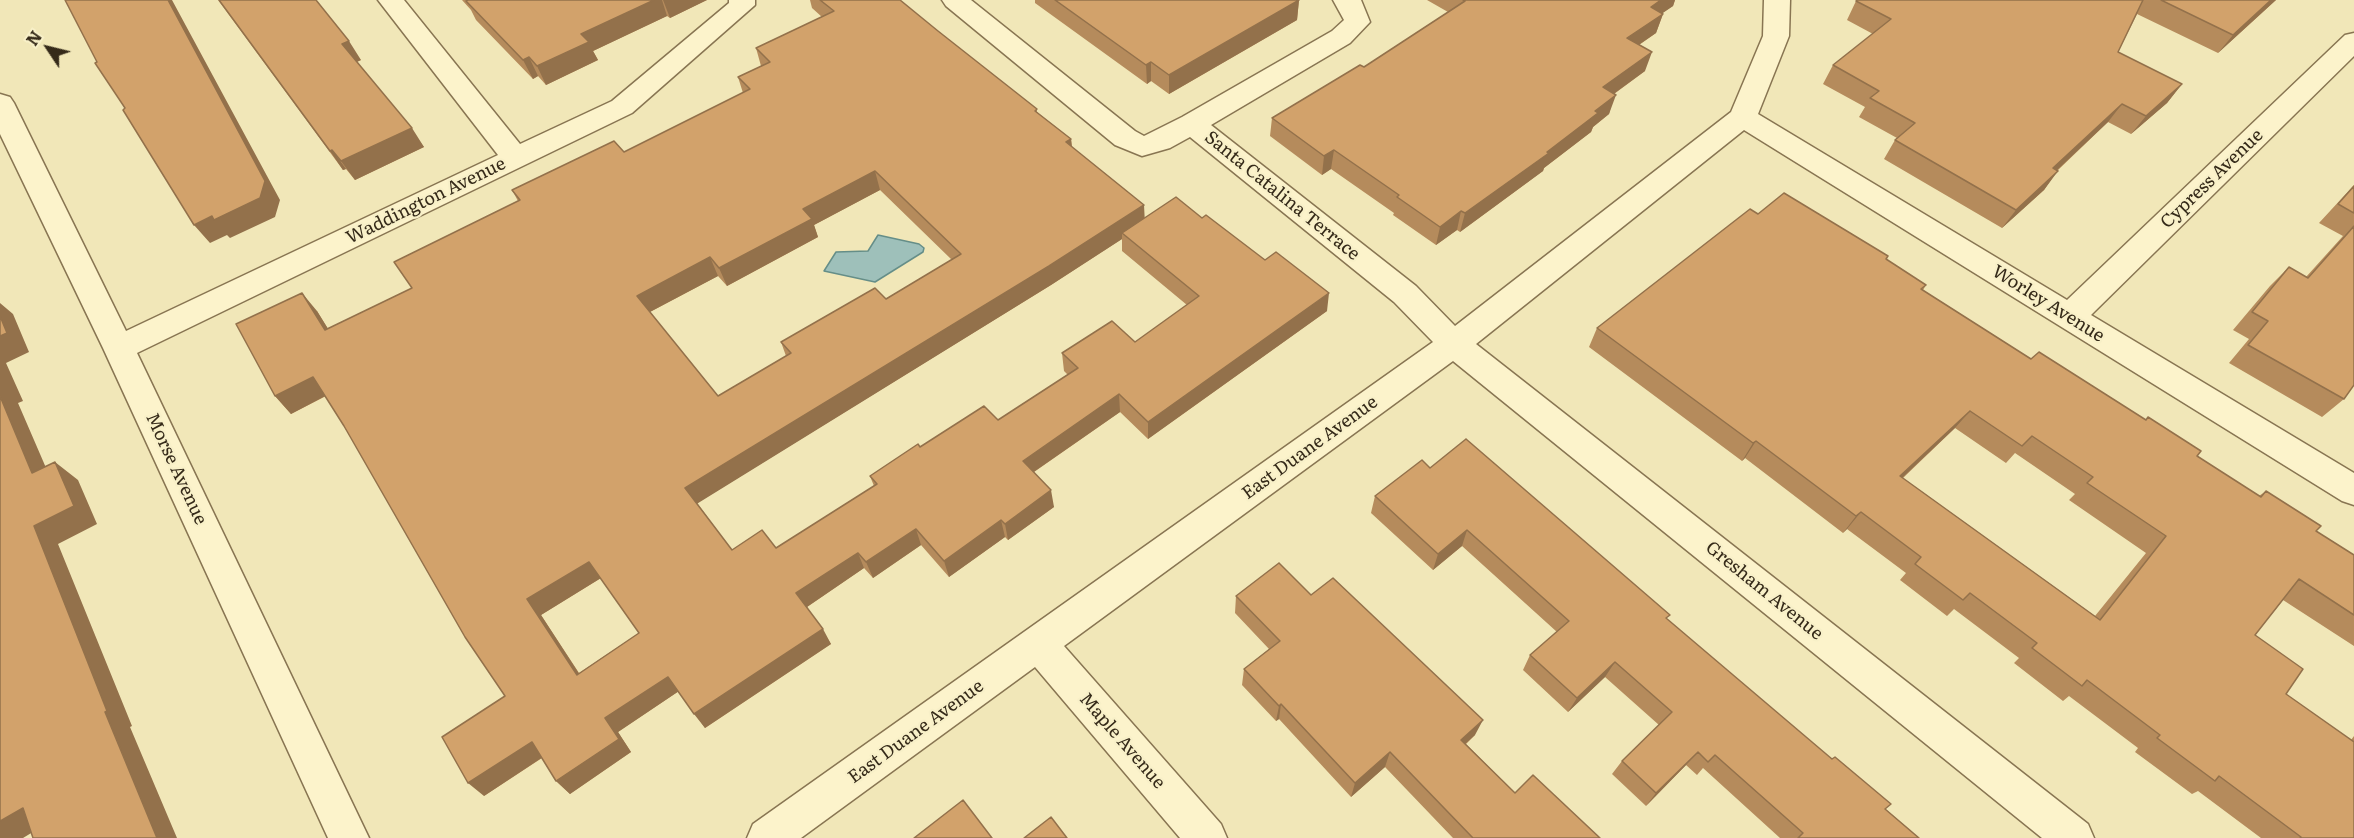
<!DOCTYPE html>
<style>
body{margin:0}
#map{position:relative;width:2354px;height:838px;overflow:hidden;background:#f1e7b8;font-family:Literata,serif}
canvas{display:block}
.north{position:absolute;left:18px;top:18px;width:60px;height:60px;-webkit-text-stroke:4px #f8f0c8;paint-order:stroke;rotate:305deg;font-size:16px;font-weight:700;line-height:24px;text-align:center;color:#352a19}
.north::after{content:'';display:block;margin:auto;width:21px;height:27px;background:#352a19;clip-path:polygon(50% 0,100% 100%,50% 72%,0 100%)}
</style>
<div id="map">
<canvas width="2354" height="838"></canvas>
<div class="north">N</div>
</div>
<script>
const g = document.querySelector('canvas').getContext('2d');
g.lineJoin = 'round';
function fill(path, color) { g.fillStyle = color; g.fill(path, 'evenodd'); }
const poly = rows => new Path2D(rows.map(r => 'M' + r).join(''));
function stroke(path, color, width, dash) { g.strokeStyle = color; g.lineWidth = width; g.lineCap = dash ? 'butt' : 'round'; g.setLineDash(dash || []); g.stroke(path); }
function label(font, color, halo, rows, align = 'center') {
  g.font = font + ' Literata,serif'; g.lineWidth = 4.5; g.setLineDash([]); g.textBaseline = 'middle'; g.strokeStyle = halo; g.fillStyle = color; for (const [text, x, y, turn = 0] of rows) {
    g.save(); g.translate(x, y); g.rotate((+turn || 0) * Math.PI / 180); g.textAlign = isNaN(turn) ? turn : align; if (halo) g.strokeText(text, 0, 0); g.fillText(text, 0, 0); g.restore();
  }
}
const water = poly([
 [878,235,919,244,924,248,923,252,875,282,824,271,836,252,868,251,878,235]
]);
const street = poly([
 [378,0,404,0,520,144,612,101,729,3,729,0,755,0,755,5,632,113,137,353,369,838,328,838,103,348,0,134,0,94,10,97,14,103,126,331,498,155,378,0],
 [942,0,971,0,1135,131,1144,136,1182,117,1332,31,1344,20,1333,0,1361,0,1370,22,1350,43,1211,125,1416,286,1455,326,1731,112,1763,36,1764,0,1790,0,1789,36,1758,114,2067,300,2345,35,2354,33,2354,56,2091,315,2354,473,2354,505,2342,501,1744,130,1476,344,2088,824,2094,838,2042,838,1453,361,1064,646,1221,824,1227,838,1180,838,1035,667,801,838,747,838,753,824,1433,342,1394,302,1190,137,1170,148,1142,156,1115,145,946,6,942,0]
]);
const wall = poly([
 [218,0,361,60,357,62,424,147,355,180,346,169,343,170],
 [462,0,707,0,670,18,667,16,593,51,598,60,546,85,538,76,533,79,476,20,471,10],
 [810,0,900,0,938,31,1037,109,1037,112,1071,139,1072,147,1144,205,1144,218,1327,311,1148,439,1120,412,1034,472,1054,507,1008,540,1005,537,949,577,921,545,873,578,864,568,807,607,831,644,705,728,679,691,618,732,631,752,570,794,556,781,542,758,484,796,505,696,326,396,291,414,275,396,317,311,328,329,412,288,518,201,512,190,624,152,743,93,738,77,761,66,756,48,822,17,812,8],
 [880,190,952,260,886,299,781,342,786,356,718,396,650,312,718,276,727,286,818,237,814,225],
 [1122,239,1122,251,1187,305,1135,342,1062,353,1064,371,1068,375,998,420,920,447,870,476,874,486,776,548,732,550,697,503,1051,285],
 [601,578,639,633,579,673,541,615],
 [1035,0,1299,0,1297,20,1169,94,1151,81,1147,84,1035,3],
 [1427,0,1675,0,1673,6,1662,13,1663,14,1656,33,1639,45,1645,71,1614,94,1609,114,1593,127,1591,132,1544,168,1543,171,1460,232,1457,230,1436,245,1393,215,1394,213,1331,169,1322,175,1270,136,1272,118,1364,67,1448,12],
 [1857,0,2276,0,2218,53,2137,14,2118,52,2182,84,2167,103,2131,134,2108,122,2057,171,2044,190,2002,228,1884,159,1895,140,1897,138,1859,117,1865,107,1823,84,1833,65,1873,34,1847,20,1856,1],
 [2354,185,2354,385,2344,399,2322,417,2229,363,2249,339,2233,330,2270,286,2289,267,2306,277,2343,236,2319,223],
 [1758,214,1886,259,1926,285,1923,290,2031,359,2197,456,2259,496,2266,491,2316,531,2354,555,2354,646,2283,600,2255,635,2286,694,2351,740,2354,736,2354,838,2261,838,2198,791,2192,794,2135,752,2138,748,2069,696,2063,701,2014,663,2019,658,1954,609,1947,616,1900,580,1906,573,1847,529,1843,533,1745,458,1742,461,1589,347,1597,328],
 [1955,428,2006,463,2015,453,2075,494,2069,500,2146,553,2095,616,1903,478],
 [1430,468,1667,619,1919,838,1780,838,1703,768,1697,775,1686,765,1646,806,1612,774,1622,761,1659,725,1605,677,1568,712,1523,670,1530,655,1557,632,1462,546,1433,570,1371,513,1375,496],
 [1311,595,1475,735,1466,744,1515,793,1600,838,1453,838,1385,767,1351,797,1279,719,1276,721,1242,685,1244,669,1269,649,1235,613,1236,596]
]);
const shadedWall = poly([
 [168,0,172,0,280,200,275,217,230,238,227,235,210,243,194,225,212,216],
 [654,0,662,0,667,16,593,51,598,60,546,85,537,66,581,34],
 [663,0,707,0,670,18],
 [1299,0,1297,20,1169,94,1169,75],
 [1661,0,1675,0,1673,6,1644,26,1651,7],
 [2271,0,2276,0,2218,53,2233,35],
 [1663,14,1656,33,1621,57,1627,38],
 [349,41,361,60,354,63,342,44],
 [1652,52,1645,71,1597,106,1603,87],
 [529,57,538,76,533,79,523,60],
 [1151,62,1151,81,1147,84,1146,65],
 [2182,84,2167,103,2131,134,2146,116],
 [1616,95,1609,114,1593,127,1591,132,1544,168,1543,171,1460,232,1465,213,1547,152,1595,111],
 [2122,104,2108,122,2039,187,2053,168],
 [412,128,424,147,355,180,341,161],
 [1071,139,1073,158,1066,142],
 [332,150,346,169,343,170,330,151],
 [1334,150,1331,169,1322,175,1324,156],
 [875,171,880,190,814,225,818,237,727,286,719,268,803,209],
 [2058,171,2044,190,2002,228,2016,210],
 [1144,205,1145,224,1122,233,1122,239,1051,285,695,505,685,488],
 [1461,211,1457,230,1436,245,1440,227],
 [710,257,718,276,646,314,637,296],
 [302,293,317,311,340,348,325,330],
 [1329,293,1327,311,1148,439,1148,422],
 [0,303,13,314,29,352,6,363,23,401,18,403,56,491,32,473,0,396],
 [313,377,329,394,291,414,275,396],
 [1119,394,1120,412,1025,478,1023,461],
 [1970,411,1955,428,1886,493,1900,476],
 [1756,441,1745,458,1742,461,1753,443],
 [55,462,78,480,97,524,58,544,132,726,130,727,177,838,157,838,105,712,34,526],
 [1051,490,1054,507,1008,540,1005,524],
 [1861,512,1847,529,1843,533,1856,516],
 [1001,520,1005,537,949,577,944,561],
 [916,529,921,545,873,578,866,562],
 [1467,530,1462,546,1433,570,1438,554],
 [858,553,864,568,804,609,796,593],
 [589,562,601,578,541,615,589,689,577,675,527,599],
 [823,629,831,644,705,728,694,714],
 [1615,662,1605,677,1568,712,1577,698],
 [668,677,679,691,618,732,631,752,570,794,556,781,605,718],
 [1281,704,1279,719,1276,721,1279,706],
 [1483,720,1475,735,1454,754,1461,740],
 [532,742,546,755,484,796,468,783],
 [1390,752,1385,767,1351,797,1355,783],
 [1698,752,1686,765,1646,806,1656,793],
 [23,808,51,821,23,838,0,838,0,821]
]);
const building = poly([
 [65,0,168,0,265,181,260,198,214,220,212,216,194,225,123,110,125,108,95,63,97,62,65,0],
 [219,0,316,0,349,41,342,44,412,128,341,161,332,150,330,151,219,0],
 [468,0,654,0,581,34,589,42,537,66,529,57,523,60,466,1,468,0],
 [820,0,900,0,938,31,1037,109,1035,111,1071,139,1066,142,1144,205,1049,266,685,488,732,550,762,530,776,548,877,484,870,476,918,444,920,447,984,406,998,420,1078,368,1062,353,1112,321,1135,342,1199,296,1122,233,1176,197,1202,218,1206,215,1265,260,1276,252,1329,293,1148,422,1119,394,1023,461,1051,490,1005,524,1001,520,944,561,916,529,866,562,858,553,796,593,823,629,694,714,668,677,605,718,619,739,556,781,532,742,468,783,442,737,505,696,465,637,344,426,313,377,275,396,236,324,302,293,325,330,412,288,394,262,520,200,512,190,614,141,624,152,750,89,738,77,770,62,756,48,834,11,820,0],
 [875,171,961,254,886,299,875,288,781,342,791,353,718,396,637,296,710,257,719,268,812,219,803,209,875,171],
 [589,562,639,633,577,675,527,599,589,562],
 [1055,0,1299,0,1169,75,1151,62,1146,65,1055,0],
 [1463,0,1661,0,1651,7,1663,14,1627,38,1652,52,1603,87,1616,95,1595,111,1598,113,1547,152,1549,153,1465,213,1461,211,1440,227,1397,197,1399,195,1334,150,1324,156,1272,118,1360,65,1364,67,1465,1,1463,0],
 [1857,0,2143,0,2118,52,2182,84,2146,116,2122,104,2053,168,2058,171,2016,210,1895,140,1915,123,1870,98,1879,91,1833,65,1891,19,1856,1,1857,0],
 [2161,0,2271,0,2233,35,2161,0],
 [2354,186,2354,213,2338,204,2354,186],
 [1784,193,1888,256,1886,259,1926,285,1921,289,2031,359,2039,352,2146,420,2148,417,2201,451,2197,456,2261,497,2266,491,2321,526,2316,531,2354,555,2354,615,2299,579,2255,635,2303,669,2286,694,2354,742,2354,838,2300,838,2301,837,2219,776,2215,781,2157,738,2160,735,2087,680,2082,686,2032,648,2037,643,1970,593,1963,600,1915,564,1921,557,1861,512,1856,516,1756,441,1753,443,1597,328,1750,209,1758,214,1784,193],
 [1970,411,2022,446,2032,436,2093,477,2087,483,2166,536,2100,620,1900,476,1970,411],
 [2354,226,2354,385,2344,399,2248,345,2268,321,2252,312,2289,267,2308,278,2354,226],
 [0,316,7,333,0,336,0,316],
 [0,396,32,473,55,462,74,506,34,526,107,711,105,712,157,838,33,838,23,808,0,821,0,396],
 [1466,439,1670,615,1666,618,1832,759,1835,757,1891,804,1885,809,1919,838,1798,838,1803,833,1715,755,1708,762,1698,752,1656,793,1622,761,1672,712,1615,662,1577,698,1530,655,1569,621,1467,530,1438,554,1375,496,1422,460,1430,468,1466,439],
 [1279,563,1311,595,1333,578,1483,720,1461,740,1515,793,1533,775,1600,838,1473,838,1390,752,1355,783,1281,704,1279,706,1244,669,1280,641,1236,596,1279,563],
 [963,800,992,838,914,838,963,800],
 [1051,817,1067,838,1024,838,1051,817]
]);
const streetNames = [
 ["Cypress Avenue",2212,179,-44],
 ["Santa Catalina Terrace",1282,196,39],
 ["Waddington Avenue",426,201,-26],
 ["Worley Avenue",2048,304,32],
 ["East Duane Avenue",1310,448,-36],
 ["Morse Avenue",176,469,65],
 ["Gresham Avenue",1764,591,39],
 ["East Duane Avenue",916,732,-36],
 ["Maple Avenue",1122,741,49]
];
fill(water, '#9ec0ba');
stroke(water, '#658e88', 1.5);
stroke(street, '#887552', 3);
fill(street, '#fcf3cb');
fill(wall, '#b58b5c');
fill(shadedWall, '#93714b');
fill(building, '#d2a26b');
stroke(building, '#93714b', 1.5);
label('18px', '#352a19', '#f8f0c8', streetNames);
</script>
